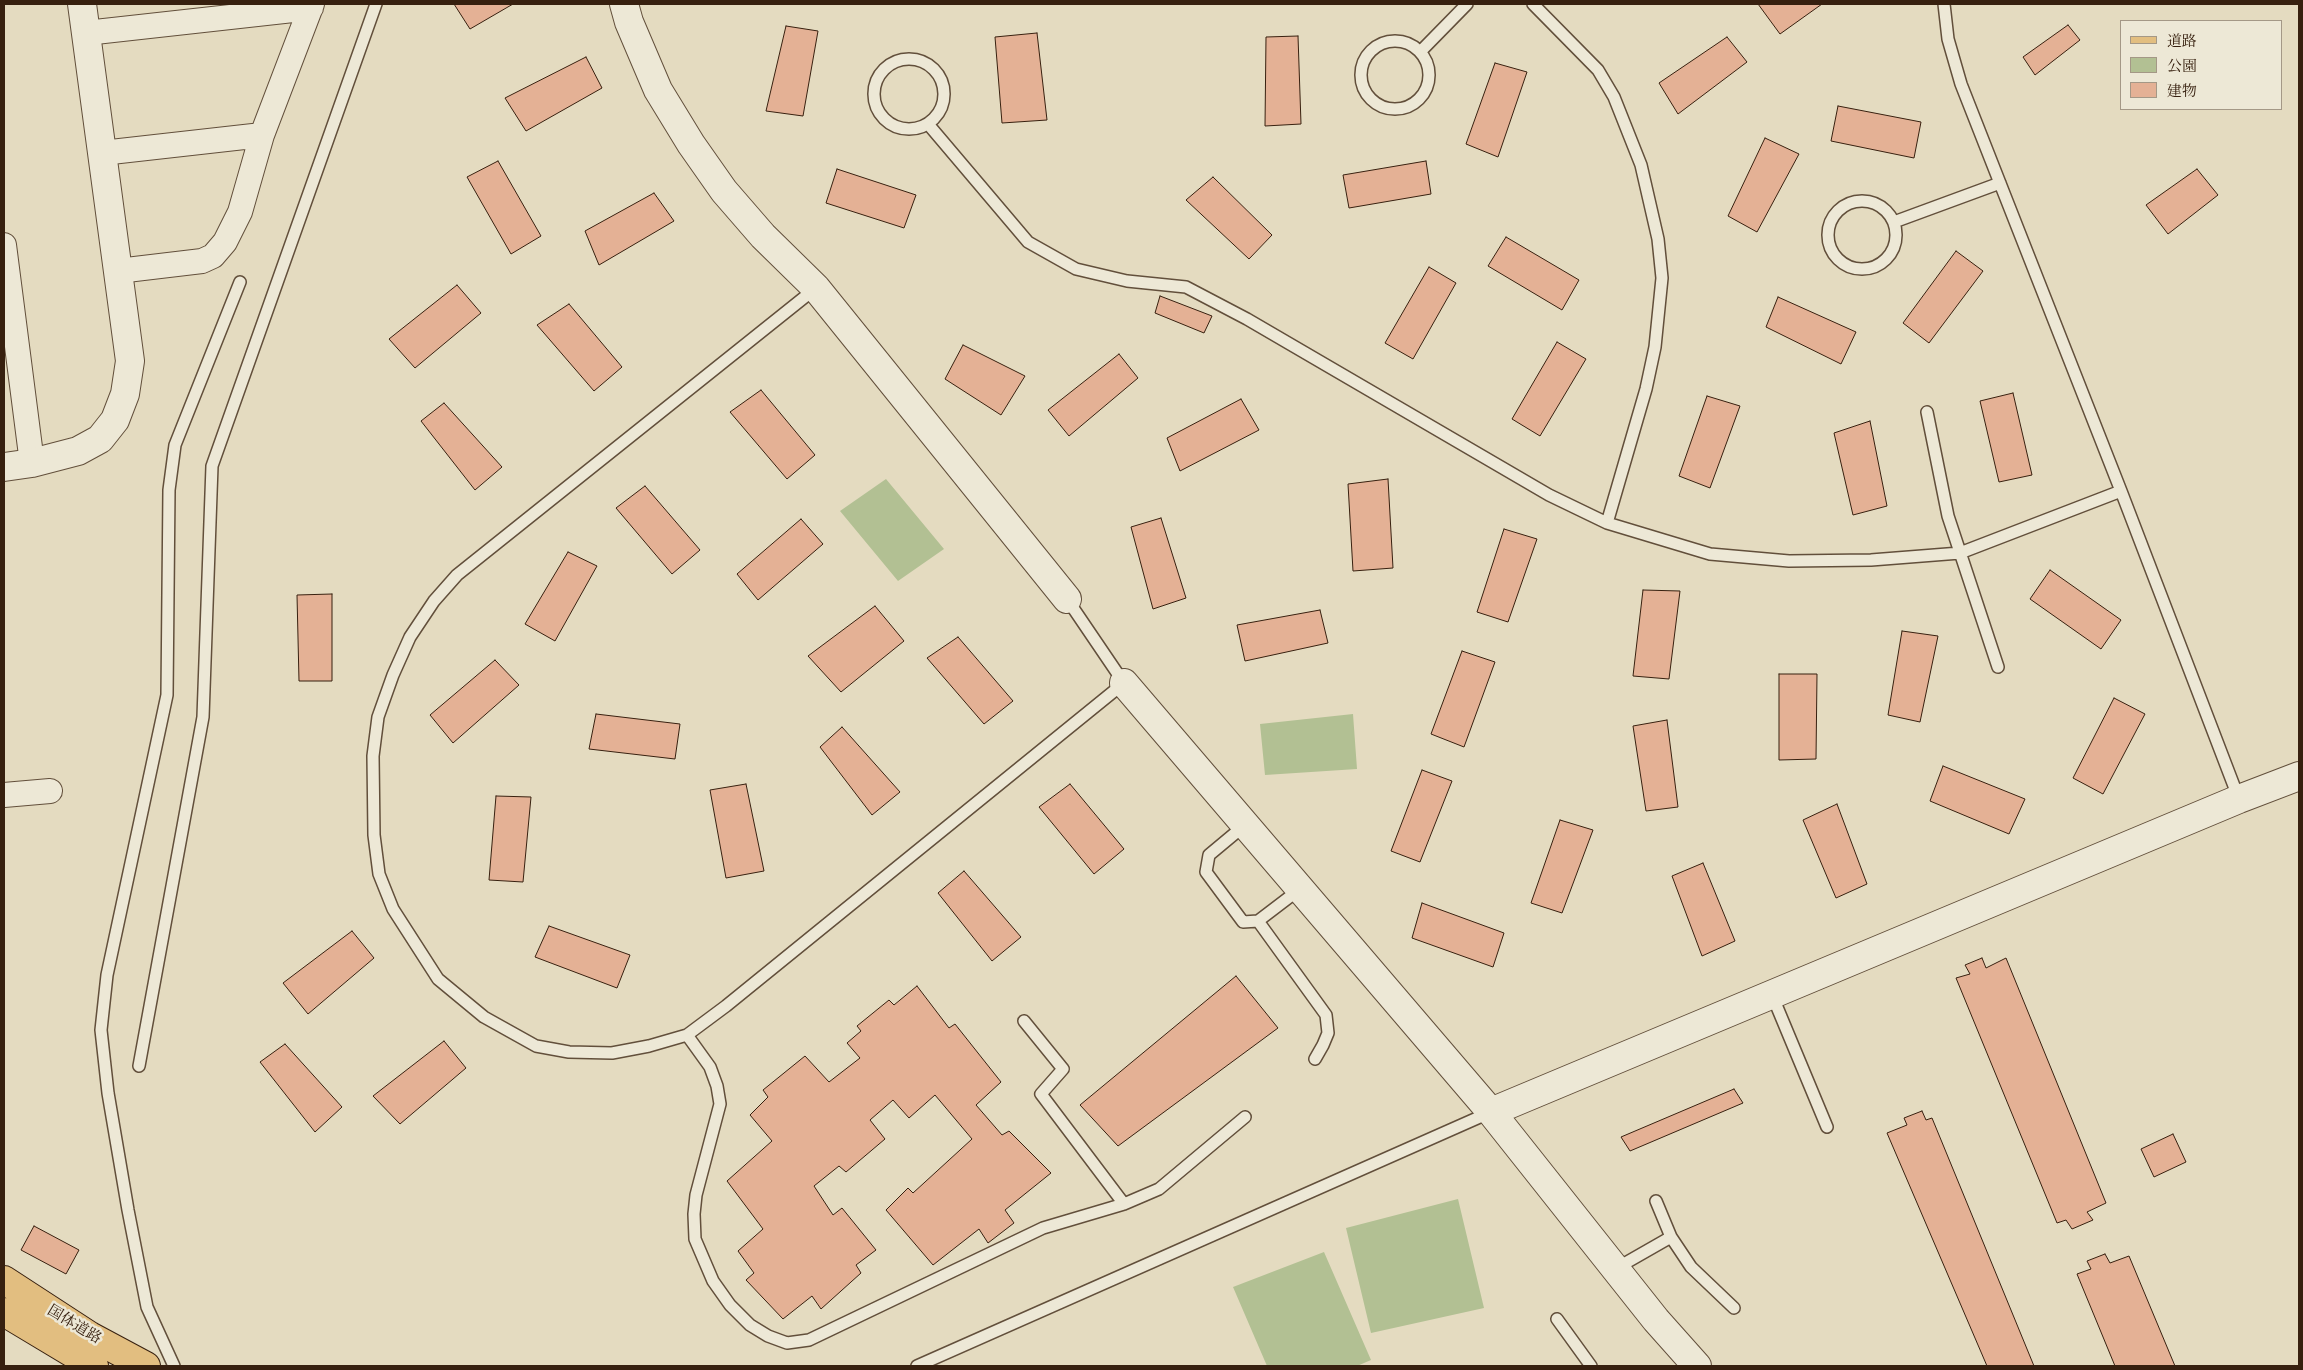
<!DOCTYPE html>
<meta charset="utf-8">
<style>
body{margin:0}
#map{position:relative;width:2303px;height:1370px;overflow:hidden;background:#e4dbc0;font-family:"IM FELL French Canon","Noto Serif JP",serif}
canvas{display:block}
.frame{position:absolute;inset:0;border:5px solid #37200f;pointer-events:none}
.legend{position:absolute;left:2120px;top:20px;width:162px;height:90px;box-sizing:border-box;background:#ede8d6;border:1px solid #a49886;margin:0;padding:6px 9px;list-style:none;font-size:15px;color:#37200f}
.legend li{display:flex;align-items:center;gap:10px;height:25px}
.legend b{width:25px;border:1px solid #a49886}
</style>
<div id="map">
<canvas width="2303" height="1370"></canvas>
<div class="frame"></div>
<ul class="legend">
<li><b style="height:6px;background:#e2be80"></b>道路</li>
<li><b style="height:14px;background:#b2c093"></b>公園</li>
<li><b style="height:14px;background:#e4b195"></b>建物</li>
</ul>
</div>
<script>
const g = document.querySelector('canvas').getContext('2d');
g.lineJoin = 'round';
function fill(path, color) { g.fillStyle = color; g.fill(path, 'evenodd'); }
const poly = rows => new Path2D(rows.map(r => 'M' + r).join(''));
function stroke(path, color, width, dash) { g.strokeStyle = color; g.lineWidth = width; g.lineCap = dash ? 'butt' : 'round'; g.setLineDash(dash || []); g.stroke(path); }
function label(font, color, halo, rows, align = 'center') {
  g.font = font + ' "IM FELL French Canon","Noto Serif JP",serif'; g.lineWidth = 5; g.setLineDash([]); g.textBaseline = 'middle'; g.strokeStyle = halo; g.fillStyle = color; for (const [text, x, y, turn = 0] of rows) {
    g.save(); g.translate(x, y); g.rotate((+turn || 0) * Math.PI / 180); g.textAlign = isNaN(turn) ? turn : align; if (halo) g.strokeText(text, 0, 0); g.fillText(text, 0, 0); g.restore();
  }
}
const green = poly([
 [886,479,944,549,898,581,840,511],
 [1353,714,1357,769,1265,775,1260,724],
 [1458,1199,1484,1308,1371,1333,1346,1228],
 [1324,1252,1371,1360,1357,1366,1267,1366,1233,1287]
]);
const building = poly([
 [454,4,513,4,470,29,454,4],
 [1758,4,1822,4,1780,34,1758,4],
 [2068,25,2080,40,2035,75,2023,57,2068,25],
 [786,26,818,31,803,116,766,111,786,26],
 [1037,33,1047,120,1002,123,995,37,1037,33],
 [1298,36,1301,124,1265,126,1266,37,1298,36],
 [1727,37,1747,62,1678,114,1659,83,1727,37],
 [586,57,602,88,526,131,505,98,586,57],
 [1495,63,1527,72,1498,157,1466,144,1495,63],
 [1838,106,1921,122,1914,158,1831,141,1838,106],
 [1765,138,1799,154,1757,232,1728,216,1765,138],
 [498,161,541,236,511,254,467,177,498,161],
 [1426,161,1431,194,1349,208,1343,175,1426,161],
 [837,169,916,195,904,228,826,203,837,169],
 [2197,169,2218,195,2168,234,2146,205,2197,169],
 [1213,177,1272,235,1249,259,1186,200,1213,177],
 [654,193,674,221,599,265,585,231,654,193],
 [1506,237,1579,280,1562,310,1488,266,1506,237],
 [1956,251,1983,271,1929,343,1903,323,1956,251],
 [1429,267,1456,283,1413,359,1385,343,1429,267],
 [457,285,481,313,415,368,389,339,457,285],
 [1160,296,1212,316,1204,333,1155,313,1160,296],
 [1778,297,1856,332,1841,364,1766,327,1778,297],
 [569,304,622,367,594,391,537,325,569,304],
 [1557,342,1586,359,1540,436,1512,419,1557,342],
 [963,345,1025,376,1001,415,945,379,963,345],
 [1119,354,1138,378,1069,436,1048,410,1119,354],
 [761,390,815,455,787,479,730,412,761,390],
 [2013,393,2032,475,1999,482,1980,401,2013,393],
 [1707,396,1740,406,1710,488,1679,476,1707,396],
 [1241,399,1259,430,1180,471,1167,438,1241,399],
 [444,403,502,467,475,490,421,421,444,403],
 [1870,421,1887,506,1853,515,1834,433,1870,421],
 [1388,479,1393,568,1353,571,1348,484,1388,479],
 [645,486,700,550,672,574,616,508,645,486],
 [1161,518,1186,598,1153,609,1131,527,1161,518],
 [801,519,823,544,758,600,737,574,801,519],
 [1504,529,1537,539,1508,622,1477,612,1504,529],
 [568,552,597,566,555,641,525,624,568,552],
 [2050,570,2121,620,2101,649,2030,599,2050,570],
 [1643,590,1680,591,1669,679,1633,676,1643,590],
 [332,594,332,681,299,681,297,595,332,594],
 [875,606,904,641,841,692,808,656,875,606],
 [1320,610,1328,643,1245,661,1237,625,1320,610],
 [1902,631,1938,636,1920,722,1888,715,1902,631],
 [958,637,1013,701,984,724,927,658,958,637],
 [1462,651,1495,662,1464,747,1431,734,1462,651],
 [495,660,519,685,453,743,430,715,495,660],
 [1779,674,1817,674,1816,759,1779,760,1779,674],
 [2114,698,2145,714,2103,794,2073,778,2114,698],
 [596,714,680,724,675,759,589,749,596,714],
 [1667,720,1678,807,1646,811,1633,726,1667,720],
 [842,727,900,792,872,815,820,747,842,727],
 [1943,766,2025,799,2009,834,1930,801,1943,766],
 [1422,770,1452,781,1420,862,1391,851,1422,770],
 [746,784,764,871,726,878,710,790,746,784],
 [1070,784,1124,849,1094,874,1039,807,1070,784],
 [496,796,531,797,523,882,489,880,496,796],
 [1837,804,1867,884,1836,898,1803,820,1837,804],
 [1560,820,1593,830,1562,913,1531,903,1560,820],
 [1703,863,1735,941,1702,956,1672,876,1703,863],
 [964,871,1021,937,992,961,938,893,964,871],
 [1422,903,1504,933,1493,967,1412,938,1422,903],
 [549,926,630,955,617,988,535,957,549,926],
 [352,931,374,958,308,1014,283,983,352,931],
 [1982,958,1986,968,2006,958,2106,1203,2087,1212,2093,1220,2072,1229,2066,1220,2057,1223,1956,978,1970,974,1965,965,1982,958],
 [1236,976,1278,1028,1118,1146,1080,1105,1236,976],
 [917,986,949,1028,955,1024,1001,1082,976,1105,1002,1135,1009,1131,1051,1173,1005,1210,1014,1223,988,1243,979,1229,933,1265,886,1210,908,1188,913,1193,972,1139,935,1095,909,1118,893,1100,870,1120,885,1139,846,1172,839,1166,814,1186,833,1215,842,1208,876,1250,856,1265,861,1273,821,1309,812,1296,783,1319,746,1280,754,1273,738,1251,763,1229,727,1181,772,1141,750,1115,768,1097,763,1090,805,1056,829,1082,860,1058,847,1043,861,1031,857,1026,889,1000,894,1005,917,986],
 [444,1041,466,1068,400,1124,373,1096,444,1041],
 [285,1044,342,1107,315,1132,260,1062,285,1044],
 [1734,1089,1743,1103,1630,1151,1621,1137,1734,1089],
 [1922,1111,1926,1120,1932,1118,2034,1366,1987,1366,1887,1133,1907,1125,1904,1118,1922,1111],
 [2173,1134,2186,1162,2154,1177,2141,1149,2173,1134],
 [34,1226,79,1250,66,1274,21,1250,34,1226],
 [2105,1254,2110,1263,2129,1256,2175,1366,2115,1366,2077,1274,2091,1269,2087,1261,2105,1254]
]);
const service = poly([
 [1533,4,1598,70,1614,97,1641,165,1658,239,1662,278,1655,347,1646,389,1607,523],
 [1944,4,1948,39,1961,84,2121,491,2239,799],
 '1361 75a34 34 0 1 1 68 0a34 34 0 1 1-68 0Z',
 [1420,52,1467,4],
 '874 94a35 35 0 1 1 70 0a35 35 0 1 1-70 0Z',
 [928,124,1028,242,1076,269,1127,281,1186,287,1247,319,1549,495,1607,523,1710,554,1789,561,1871,560,1960,553,2121,491],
 '1828 235a34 34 0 1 1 68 0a34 34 0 1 1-68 0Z',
 [1894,222,2000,183],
 [816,288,457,575,434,601,410,637,393,675,378,717,373,756,374,835,379,874,393,909,438,979,484,1017,536,1046,569,1052,612,1053,649,1046,687,1035,726,1006,1124,683,1067,599],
 [1927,412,1948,516,1998,667],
 [1245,825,1209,855,1206,872,1243,922,1258,921,1300,889],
 [1258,921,1326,1015,1328,1033,1323,1045,1315,1059],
 [1772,995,1827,1127],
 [1024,1021,1063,1069,1041,1094,1124,1204],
 [687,1035,710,1067,717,1086,720,1104,696,1195,694,1214,695,1239,713,1281,730,1305,750,1325,768,1336,787,1343,809,1340,1043,1228,1124,1204,1159,1189,1245,1117],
 [139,1066,203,717,212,466,376,4],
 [1656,1201,1671,1237,1691,1267,1734,1308],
 [1615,1269,1671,1237],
 [1557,1319,1591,1366],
 [174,1366,147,1307,128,1210,108,1093,101,1030,107,975,167,695,169,490,175,445,240,282],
 [917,1366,1491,1112]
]);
const minor = poly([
 [86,33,311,8],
 [102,153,262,135],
 [4,245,32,463],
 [118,271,202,261,213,256,225,242,240,212,262,135,312,4],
 [4,795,50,791]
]);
const tertiary = poly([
 [624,4,629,22,658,90,691,144,724,191,763,236,816,288,1067,599],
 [4,467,32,463,78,451,100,439,115,420,125,394,130,361,82,4],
 [1124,683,1491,1112,1656,1320,1697,1366],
 [1491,1112,2239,799,2299,776]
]);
const primary = poly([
 [4,1280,90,1336,146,1366],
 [4,1312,94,1366]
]);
const streetNames = [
 ["国体道路",74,1325,31]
];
fill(green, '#b2c093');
fill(building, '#e4b195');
stroke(building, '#37200f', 1);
stroke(service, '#624f3b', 14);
stroke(minor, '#624f3b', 26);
stroke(tertiary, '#624f3b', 30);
stroke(primary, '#37200f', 30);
stroke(service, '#ede8d6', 11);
stroke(minor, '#ede8d6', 24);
stroke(tertiary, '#ede8d6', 28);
stroke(primary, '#e2be80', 28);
label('15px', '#37200f', '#ede8d6', streetNames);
</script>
